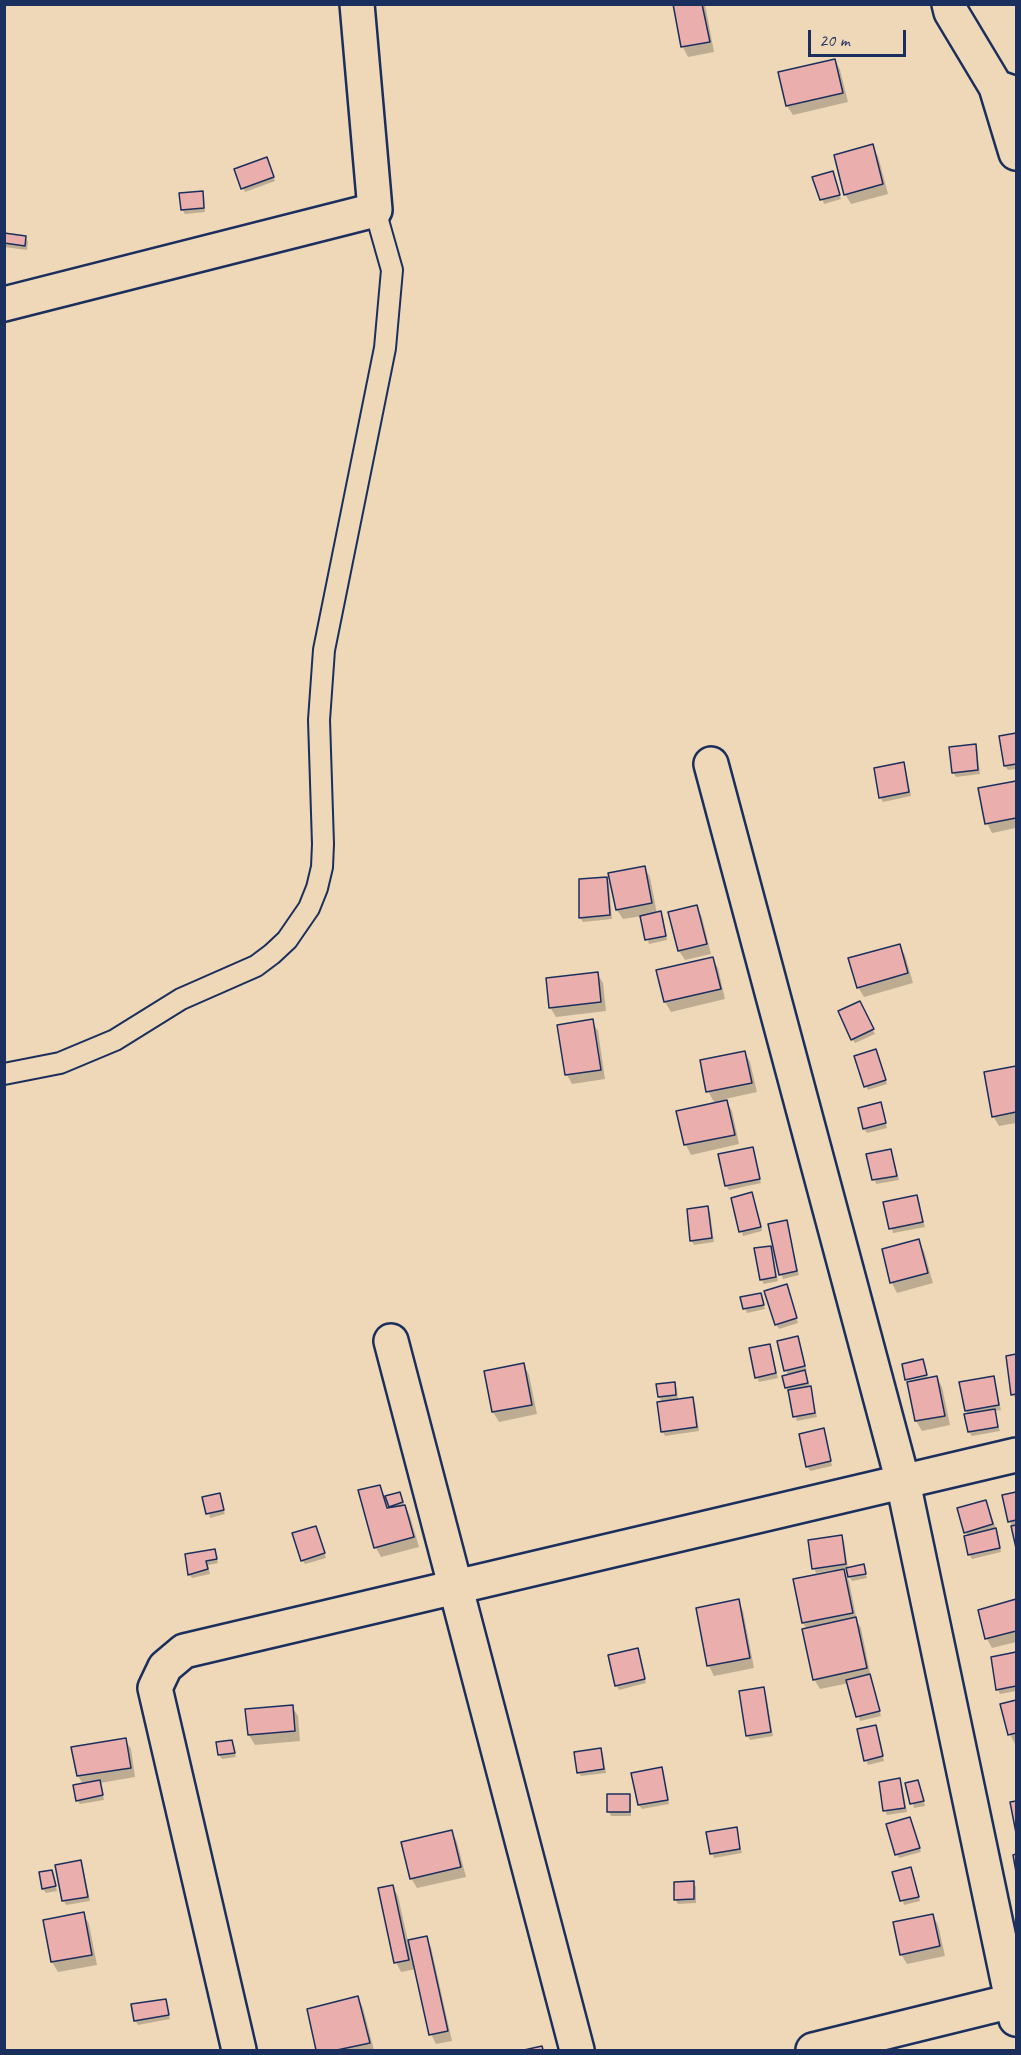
<!DOCTYPE html>
<style>
body{margin:0}
#map{position:relative;width:1021px;height:2055px;overflow:hidden;background:#eed8b7;font-family:Caveat,sans-serif}
canvas{display:block}
.frame{position:absolute;inset:0;border:6px solid #1b2f5e;pointer-events:none}
.scale{position:absolute;left:808px;top:30px;width:98px;height:27px;box-sizing:border-box;border:3px solid #1b2f5e;border-top:0;padding-left:8px;font-size:18px;line-height:21px;white-space:nowrap;color:#1b2f5e;-webkit-text-stroke:4px #eed8b7;paint-order:stroke}
</style>
<div id="map">
<canvas width="1021" height="2055"></canvas>
<div class="frame"></div>
<div class="scale">20 m</div>
</div>
<script>
const g = document.querySelector('canvas').getContext('2d');
g.lineJoin = 'round';
function fill(path, color) { g.fillStyle = color; g.fill(path, 'evenodd'); }
const poly = rows => new Path2D(rows.map(r => 'M' + r).join(''));
function stroke(path, color, width, dash) { g.strokeStyle = color; g.lineWidth = width; g.lineCap = dash ? 'butt' : 'round'; g.setLineDash(dash || []); g.stroke(path); }
const shadow = poly([
 [674,4,705,4,714,52,688,57,683,47],
 [835,60,840,70,848,102,793,115,787,106],
 [872,146,878,156,888,194,851,204,845,194],
 [269,163,275,181,245,192,243,188],
 [832,173,841,199,824,204,814,178],
 [202,193,204,197,205,212,185,214,182,209],
 [4,235,25,237,28,242,27,250,4,247],
 [1016,735,1016,769,1008,770,1005,766,1001,737],
 [975,745,977,750,980,774,956,777,953,772],
 [903,764,906,769,911,796,883,802,880,797],
 [1016,783,1016,828,992,833,987,823,980,790],
 [645,868,650,877,657,914,660,913,663,917,667,940,649,944,642,916,623,919,617,910],
 [606,878,609,883,612,919,583,922,580,917],
 [697,907,702,917,711,954,685,960,679,951],
 [899,945,905,955,913,983,864,997,858,987],
 [712,958,718,968,725,999,671,1012,665,1002,658,971],
 [597,973,603,983,606,1011,556,1017,550,1007],
 [859,1003,875,1034,855,1043,852,1039],
 [592,1021,598,1031,605,1079,572,1084,567,1075],
 [745,1053,750,1062,757,1092,725,1099,732,1111,739,1144,691,1155,686,1145,678,1112,715,1104,708,1091],
 [877,1055,887,1084,868,1090,866,1086],
 [1016,1068,1016,1123,999,1126,993,1116,986,1073],
 [882,1108,887,1128,867,1133,864,1129],
 [752,1149,761,1183,729,1190,726,1185],
 [891,1151,899,1180,876,1184,868,1155],
 [917,1197,925,1227,893,1233,885,1203],
 [754,1198,762,1231,743,1236,733,1199],
 [707,1208,710,1212,714,1242,694,1245,691,1240],
 [786,1222,799,1275,783,1279,781,1274],
 [918,1241,924,1251,933,1283,897,1293,892,1283,883,1250],
 [770,1247,773,1252,778,1281,764,1284,761,1279],
 [788,1291,798,1323,779,1329,776,1324],
 [760,1295,765,1309,747,1313,742,1299],
 [798,1338,807,1371,804,1371,812,1392,817,1417,797,1421,786,1387,788,1376,779,1342],
 [769,1346,778,1378,759,1382,757,1377],
 [1016,1356,1016,1400,1013,1394,1008,1357],
 [524,1365,529,1375,537,1414,499,1422,493,1412],
 [927,1376,928,1379,937,1377,942,1387,950,1425,922,1431,916,1421,907,1381],
 [993,1378,995,1382,1001,1410,994,1411,1000,1431,972,1436,969,1432,969,1415,966,1411],
 [674,1384,677,1388,678,1401,692,1399,695,1403,699,1431,665,1436,663,1432,663,1403,659,1397],
 [823,1430,832,1466,810,1471,807,1466],
 [379,1487,385,1497,399,1493,410,1516,419,1547,381,1557,376,1548,360,1492],
 [1016,1493,1016,1543,1004,1496],
 [219,1494,225,1514,210,1518,204,1498],
 [986,1501,998,1534,1001,1552,972,1559,969,1554,968,1536,966,1532],
 [318,1532,326,1558,305,1564,302,1560],
 [841,1537,844,1541,848,1568,842,1569,849,1581,857,1621,861,1628,871,1678,881,1716,860,1721,849,1683,820,1689,814,1679,807,1629,803,1623,834,1573,834,1570,816,1573,814,1568],
 [215,1550,218,1563,208,1565,210,1574,192,1578,189,1574],
 [863,1566,867,1578,852,1581,849,1576],
 [738,1601,743,1611,754,1668,714,1676,709,1666,698,1609],
 [1016,1601,1016,1642,992,1648,987,1639,979,1611],
 [637,1650,646,1683,619,1690,616,1685],
 [1016,1654,1016,1691,1000,1694,998,1690,992,1658],
 [764,1689,766,1693,773,1736,750,1740,747,1735],
 [1016,1701,1016,1744,1015,1744,1010,1734,1002,1705],
 [292,1707,298,1716,300,1741,255,1745,249,1735],
 [875,1726,884,1761,868,1765,866,1760],
 [125,1739,131,1749,135,1777,100,1783,104,1800,80,1804,77,1800,83,1784,78,1776],
 [231,1741,236,1757,222,1759,219,1755],
 [601,1750,603,1754,606,1773,581,1776,579,1772],
 [661,1768,663,1773,669,1804,642,1809,639,1805,633,1774],
 [899,1780,902,1784,907,1812,887,1815,885,1810],
 [918,1781,925,1806,914,1808,907,1784],
 [629,1795,631,1800,631,1816,611,1816,609,1812],
 [910,1819,921,1852,899,1858,897,1854],
 [736,1829,742,1853,714,1858,712,1853],
 [452,1832,457,1842,466,1877,417,1888,411,1878],
 [80,1862,83,1867,90,1901,66,1905,64,1901,57,1867],
 [911,1869,920,1901,904,1905,894,1873],
 [52,1871,57,1891,46,1893,43,1889],
 [693,1883,696,1887,696,1903,678,1904,675,1899],
 [392,1886,398,1896,408,1941,426,1938,431,1947,452,2041,436,2044,431,2034,416,1969,401,1972,396,1962],
 [83,1914,89,1924,97,1965,58,1972,52,1962,45,1921],
 [933,1916,938,1925,945,1956,907,1964,901,1954],
 [358,1998,363,2008,374,2050,318,2050,308,2010],
 [165,2000,170,2019,138,2025,135,2020]
]);
const building = poly([
 [673,4,702,4,710,42,681,47,673,4],
 [835,59,843,93,786,106,778,72,835,59],
 [873,144,883,184,844,195,834,155,873,144],
 [267,157,274,177,241,189,234,169,267,157],
 [833,171,840,195,820,200,812,177,833,171],
 [203,191,204,208,181,210,179,193,203,191],
 [4,233,26,236,25,246,4,243,4,233],
 [1016,733,1016,764,1004,766,999,736,1016,733],
 [976,744,978,770,952,773,949,747,976,744],
 [904,762,909,792,879,798,874,768,904,762],
 [1016,781,1016,818,985,824,978,788,1016,781],
 [645,866,652,903,616,910,608,873,645,866],
 [607,877,610,915,579,918,579,879,607,877],
 [697,905,707,944,678,951,668,912,697,905],
 [661,911,666,936,645,940,640,916,661,911],
 [900,944,908,973,857,988,848,958,900,944],
 [713,957,721,989,664,1002,656,970,713,957],
 [598,972,601,1002,549,1008,546,978,598,972],
 [860,1001,874,1029,851,1040,838,1011,860,1001],
 [593,1019,601,1070,565,1075,557,1025,593,1019],
 [876,1049,886,1080,864,1087,854,1056,876,1049],
 [745,1051,752,1083,706,1092,700,1060,745,1051],
 [1016,1066,1016,1112,992,1117,984,1072,1016,1066],
 [727,1100,735,1135,684,1145,676,1111,727,1100],
 [881,1102,886,1123,863,1129,858,1108,881,1102],
 [753,1147,760,1179,725,1186,718,1154,753,1147],
 [891,1149,897,1176,872,1180,866,1154,891,1149],
 [752,1192,761,1227,739,1232,731,1198,752,1192],
 [917,1195,923,1222,889,1229,883,1202,917,1195],
 [708,1206,712,1238,690,1241,687,1209,708,1206],
 [787,1220,797,1271,779,1275,768,1224,787,1220],
 [919,1239,928,1273,890,1283,882,1249,919,1239],
 [771,1246,776,1277,760,1280,754,1248,771,1246],
 [787,1284,797,1318,775,1325,764,1291,787,1284],
 [761,1293,764,1305,743,1309,740,1297,761,1293],
 [798,1336,805,1366,784,1371,777,1341,798,1336],
 [770,1344,776,1373,755,1378,749,1348,770,1344],
 [1016,1354,1016,1394,1011,1395,1006,1356,1016,1354],
 [923,1359,927,1375,905,1380,902,1364,923,1359],
 [524,1363,532,1405,492,1412,484,1371,524,1363],
 [805,1370,808,1383,785,1388,782,1376,805,1370],
 [937,1376,945,1416,915,1421,907,1382,937,1376],
 [994,1376,999,1405,965,1411,959,1382,994,1376],
 [675,1382,676,1395,658,1397,656,1384,675,1382],
 [811,1386,815,1413,793,1417,788,1390,811,1386],
 [693,1397,697,1427,661,1432,657,1402,693,1397],
 [995,1409,998,1427,968,1432,964,1414,995,1409],
 [824,1428,831,1461,806,1467,799,1434,824,1428],
 [380,1485,387,1508,405,1505,414,1537,374,1548,358,1490,380,1485],
 [400,1492,403,1502,389,1507,385,1496,400,1492],
 [1016,1492,1016,1520,1008,1522,1002,1495,1016,1492],
 [220,1493,224,1510,206,1514,202,1497,220,1493],
 [986,1500,993,1524,964,1533,957,1508,986,1500],
 [1016,1525,1016,1548,1011,1526,1016,1525],
 [316,1526,325,1553,301,1561,292,1533,316,1526],
 [996,1528,1000,1548,968,1555,964,1536,996,1528],
 [842,1535,846,1564,812,1569,808,1540,842,1535],
 [215,1549,217,1559,206,1561,208,1569,188,1575,185,1554,215,1549],
 [864,1564,866,1574,848,1577,846,1568,864,1564],
 [844,1569,853,1613,802,1623,793,1579,844,1569],
 [739,1599,750,1658,707,1666,696,1608,739,1599],
 [1016,1599,1016,1631,985,1639,978,1610,1016,1599],
 [856,1617,867,1668,813,1680,802,1629,856,1617],
 [638,1648,645,1679,615,1686,608,1655,638,1648],
 [1016,1652,1016,1686,996,1690,991,1657,1016,1652],
 [870,1674,880,1711,856,1717,846,1680,870,1674],
 [764,1687,771,1732,746,1736,739,1691,764,1687],
 [1016,1700,1016,1733,1008,1735,1000,1704,1016,1700],
 [293,1705,295,1731,248,1735,245,1709,293,1705],
 [876,1725,883,1756,864,1761,857,1729,876,1725],
 [126,1738,131,1768,77,1776,71,1747,126,1738],
 [232,1740,235,1753,218,1755,216,1742,232,1740],
 [601,1748,604,1769,577,1773,574,1752,601,1748],
 [662,1767,668,1800,638,1805,631,1773,662,1767],
 [900,1778,905,1808,883,1811,879,1782,900,1778],
 [100,1780,103,1795,76,1801,73,1785,100,1780],
 [918,1780,924,1801,910,1804,905,1783,918,1780],
 [607,1794,630,1794,630,1812,607,1812,607,1794],
 [1016,1801,1016,1833,1010,1802,1016,1801],
 [910,1817,920,1848,895,1855,886,1824,910,1817],
 [737,1827,740,1849,710,1854,706,1832,737,1827],
 [452,1830,461,1867,410,1879,401,1842,452,1830],
 [1016,1854,1016,1872,1013,1855,1016,1854],
 [81,1860,88,1897,62,1901,55,1865,81,1860],
 [911,1867,919,1897,900,1901,892,1872,911,1867],
 [52,1870,56,1886,42,1889,39,1872,52,1870],
 [694,1881,694,1899,674,1900,674,1882,694,1881],
 [393,1885,409,1960,394,1963,378,1888,393,1885],
 [84,1912,92,1955,51,1962,43,1920,84,1912],
 [933,1914,940,1946,900,1955,893,1922,933,1914],
 [427,1936,448,2031,429,2035,408,1940,427,1936],
 [358,1996,370,2043,337,2050,316,2050,307,2009,358,1996],
 [166,1999,169,2015,134,2021,131,2004,166,1999],
 [542,2046,543,2050,524,2050,542,2046]
]);
const lane = poly([
 [4,1074,60,1063,115,1040,181,999,256,966,272,954,287,940,309,908,317,888,322,867,323,844,319,720,324,650,385,348,392,270,375,210]
]);
const street = poly([
 [949,4,951,12,996,87,1016,94],
 [996,87,1016,153],
 [4,304,375,210,357,4],
 [711,764,903,1482,1016,2019],
 [391,1341,577,2050],
 [239,2050,155,1688,165,1667,184,1651,1016,1455],
 [813,2050,1016,2000]
]);
fill(shadow, '#0003');
fill(building, '#eaafac');
stroke(building, '#1b2f5e', 1.5);
stroke(lane, '#1b2f5e', 24);
stroke(street, '#1b2f5e', 38);
stroke(lane, '#eed8b7', 20);
stroke(street, '#eed8b7', 33);
</script>
